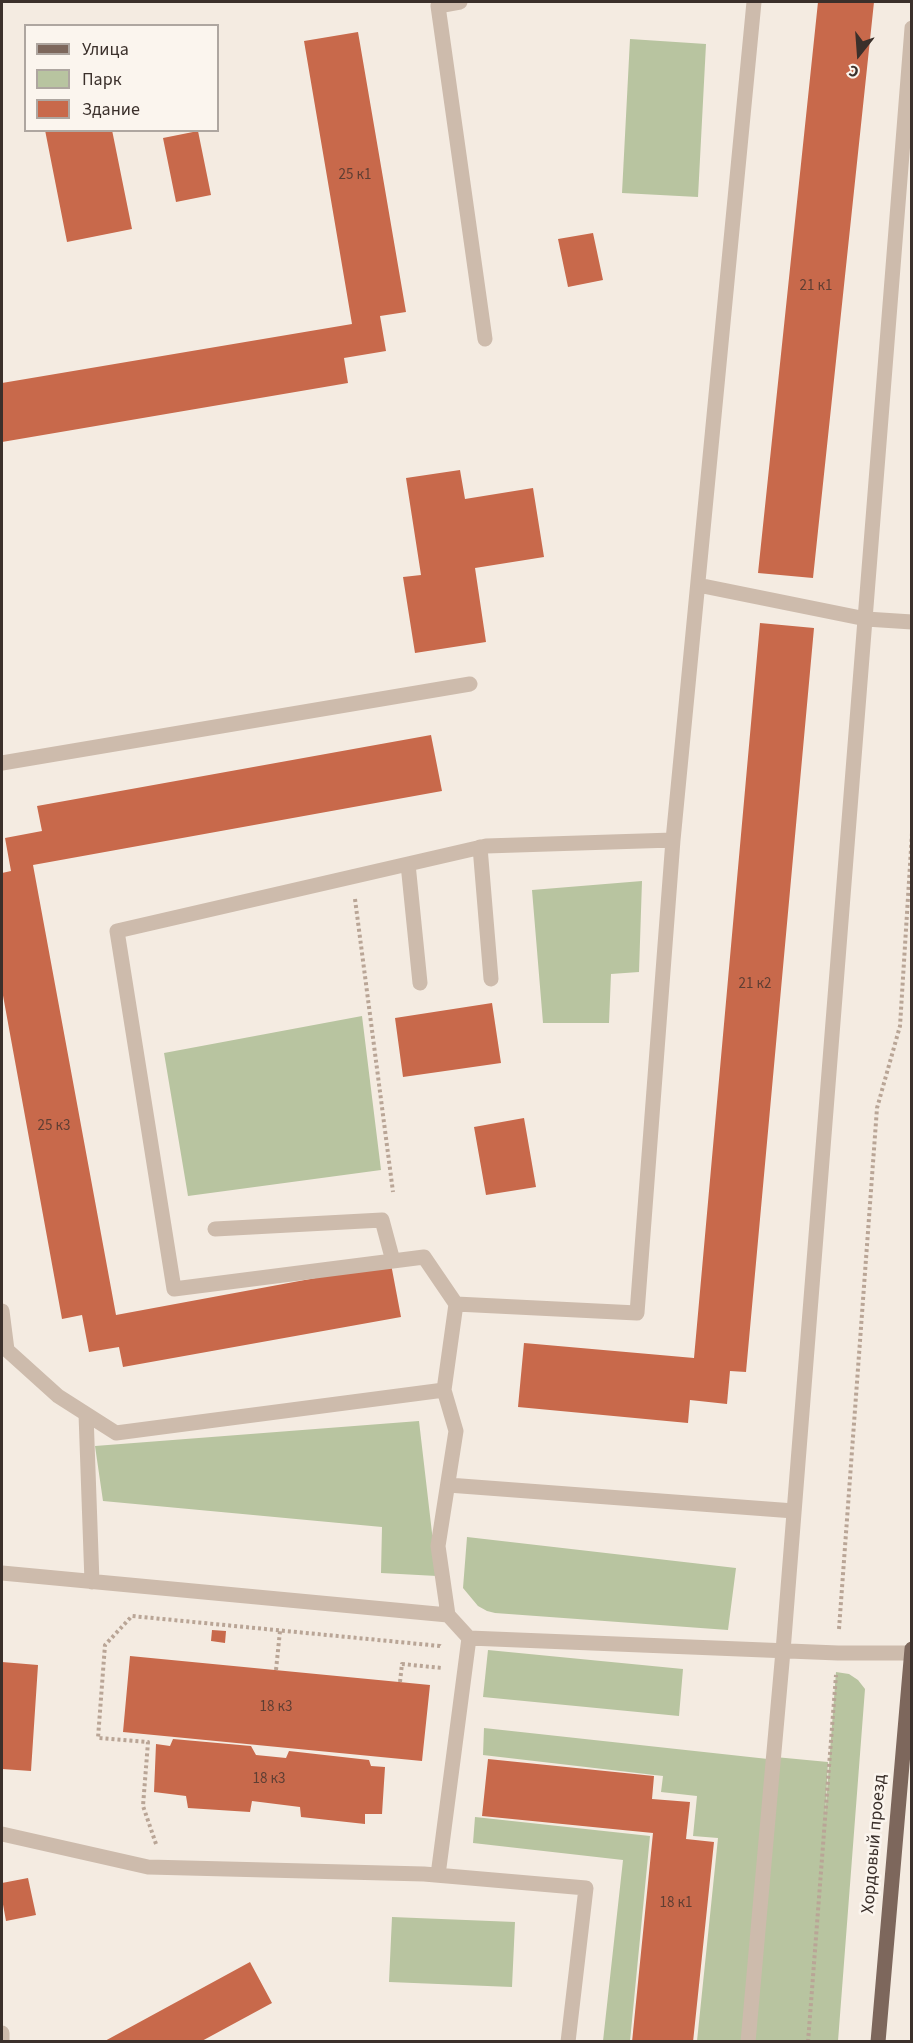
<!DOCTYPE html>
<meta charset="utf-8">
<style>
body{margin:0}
#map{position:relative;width:913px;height:2043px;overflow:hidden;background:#f4ebe1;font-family:"Source Sans 3",sans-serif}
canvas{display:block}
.frame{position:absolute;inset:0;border:3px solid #3b302b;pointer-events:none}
.legend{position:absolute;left:24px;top:24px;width:195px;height:108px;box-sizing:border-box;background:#fbf5ee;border:2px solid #aea6a0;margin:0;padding:8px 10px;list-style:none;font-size:18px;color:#3b302b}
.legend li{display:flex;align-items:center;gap:12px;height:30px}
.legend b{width:30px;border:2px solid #aea6a0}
.north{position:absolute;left:829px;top:24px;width:60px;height:60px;-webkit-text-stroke:4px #fbf5ee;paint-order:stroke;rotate:197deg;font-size:16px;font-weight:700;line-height:24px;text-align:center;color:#3b302b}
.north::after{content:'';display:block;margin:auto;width:21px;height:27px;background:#3b302b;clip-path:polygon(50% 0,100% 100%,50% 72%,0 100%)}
</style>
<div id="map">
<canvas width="913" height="2043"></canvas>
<div class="frame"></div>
<ul class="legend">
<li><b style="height:8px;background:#7d675c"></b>Улица</li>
<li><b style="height:16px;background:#b8c4a0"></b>Парк</li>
<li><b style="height:16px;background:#c8694b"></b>Здание</li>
</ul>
<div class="north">С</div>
</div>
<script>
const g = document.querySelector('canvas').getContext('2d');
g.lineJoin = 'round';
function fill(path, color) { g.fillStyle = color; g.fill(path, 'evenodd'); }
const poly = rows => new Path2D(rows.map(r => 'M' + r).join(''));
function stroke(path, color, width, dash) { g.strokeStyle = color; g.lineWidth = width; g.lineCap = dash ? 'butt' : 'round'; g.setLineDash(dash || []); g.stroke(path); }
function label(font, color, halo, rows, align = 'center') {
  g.font = font + ' "Source Sans 3",sans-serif'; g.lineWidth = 5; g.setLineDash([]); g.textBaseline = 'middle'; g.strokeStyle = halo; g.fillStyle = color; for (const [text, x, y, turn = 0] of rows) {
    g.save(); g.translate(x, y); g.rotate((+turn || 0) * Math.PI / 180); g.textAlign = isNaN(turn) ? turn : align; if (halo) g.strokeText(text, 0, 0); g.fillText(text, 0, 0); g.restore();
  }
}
const green = poly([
 [630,39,706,44,698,197,622,193],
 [642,881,639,972,611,974,609,1023,543,1023,532,890],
 [362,1016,381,1170,188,1196,164,1053],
 [419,1421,437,1576,381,1573,382,1527,103,1501,95,1446],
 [467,1537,736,1568,728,1630,495,1613,487,1611,478,1606,463,1588],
 [488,1650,683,1669,679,1716,483,1697],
 [836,1672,849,1674,858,1680,865,1689,838,2041,748,2042,775,1757,828,1762,825,1818],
 [484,1728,768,1759,742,2041,697,2041,718,1838,693,1836,697,1796,661,1792,663,1776,483,1755],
 [475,1817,650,1836,630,2041,603,2041,623,1860,473,1843],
 [392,1917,515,1922,512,1987,389,1982]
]);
const building = poly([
 [818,2,874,2,813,578,758,573],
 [358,32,406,312,380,316,386,351,344,358,348,383,2,442,2,383,352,324,304,41],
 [45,130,112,130,132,229,67,242],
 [198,131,211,195,176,202,163,138],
 [593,233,603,280,568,287,558,239],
 [460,470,465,499,533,488,544,557,475,568,486,642,415,653,403,577,421,575,406,478],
 [760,623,814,628,746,1372,730,1371,727,1404,690,1400,688,1423,518,1407,524,1343,694,1358],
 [431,735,442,791,33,865,116,1315,391,1264,401,1317,123,1367,119,1347,89,1352,82,1315,62,1319,2,990,2,873,11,871,5,838,42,831,37,806],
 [492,1003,501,1063,403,1077,395,1018],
 [524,1118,536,1187,486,1195,474,1127],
 [212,1630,226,1631,225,1643,211,1641],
 [130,1656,430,1685,422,1761,123,1732],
 [2,1662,38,1665,31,1771,2,1769],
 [173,1739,251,1746,256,1755,286,1758,289,1751,369,1760,371,1766,385,1767,382,1814,365,1814,365,1824,301,1817,300,1807,252,1801,250,1812,188,1808,186,1796,154,1792,156,1744,170,1746],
 [488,1759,654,1776,652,1799,690,1802,686,1839,714,1842,693,2042,632,2042,653,1833,482,1816],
 [28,1878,36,1915,6,1921,2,1899,2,1883],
 [250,1962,272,2003,200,2042,103,2042]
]);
const path = poly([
 [355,899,393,1192],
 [839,1629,877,1108,900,1026,912,833],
 [276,1670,280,1631],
 [400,1682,402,1664,442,1668],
 [156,1844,143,1806,148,1742,98,1738,105,1645,132,1616,440,1646,442,1648],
 [808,2042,836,1675]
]);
const minor = poly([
 [460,2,438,6,485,339],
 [754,2,673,840,637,1313,456,1304,444,1390,456,1431,438,1546,448,1615,469,1638,838,1653,911,1653],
 [698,585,866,619,912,622],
 [2,763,470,684],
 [480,847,491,979],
 [408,864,420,983],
 [215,1229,382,1220,393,1261],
 [456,1304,424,1257,174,1289,117,931,486,846,673,840],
 [2,1311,7,1350,58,1396,116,1433,444,1390],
 [86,1414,92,1582],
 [448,1485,794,1511],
 [2,1573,448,1615],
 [2,1834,148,1867,424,1874,586,1888,568,2042],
 [438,1875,469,1638],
 [2,2033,2,2042],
 [748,2042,783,1651,912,28]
]);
const major = poly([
 [878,2042,912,1649]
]);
const numberNames = [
 ["25 к1",355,176],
 ["21 к1",816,287],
 ["21 к2",755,985],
 ["25 к3",54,1127],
 ["18 к3",276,1708],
 ["18 к3",269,1780],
 ["18 к1",676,1904]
];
const streetNames = [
 ["Хордовый проезд",875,1844,-85]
];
fill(green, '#b8c4a0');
fill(building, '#c8694b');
stroke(path, '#b9a596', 4, [3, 3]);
stroke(minor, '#cdbbac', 15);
stroke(major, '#7d675c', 15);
label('15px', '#5e3e33', null, numberNames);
label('18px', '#3b302b', '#fbf5ee', streetNames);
</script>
